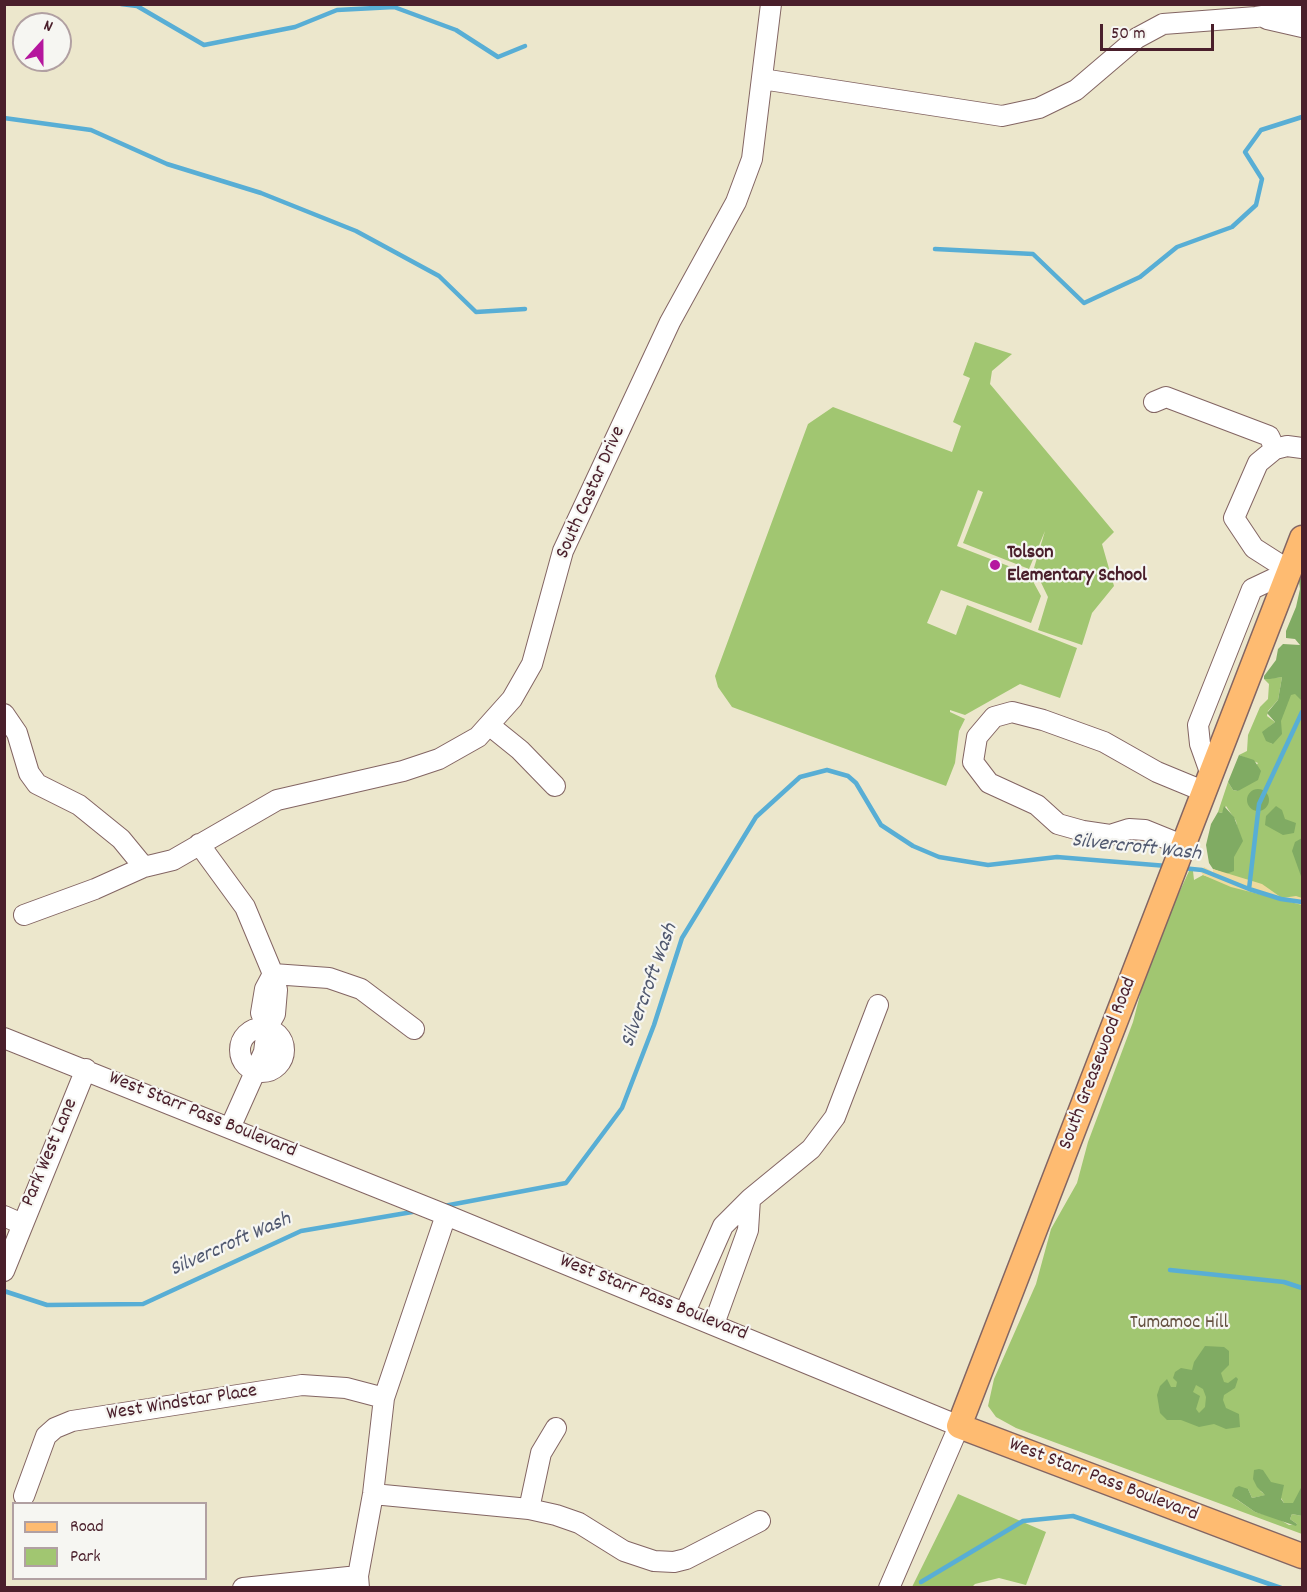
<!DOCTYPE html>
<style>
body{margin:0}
#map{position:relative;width:1307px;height:1592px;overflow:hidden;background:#ece7cc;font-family:Dekko,sans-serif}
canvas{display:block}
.frame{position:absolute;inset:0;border:6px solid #4a1f2b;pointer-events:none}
.legend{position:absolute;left:12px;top:1502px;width:195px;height:78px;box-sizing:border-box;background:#f6f6f2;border:2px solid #b1a0a2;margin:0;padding:8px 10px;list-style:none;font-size:18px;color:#4a1f2b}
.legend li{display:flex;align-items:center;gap:12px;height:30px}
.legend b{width:30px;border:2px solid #b1a0a2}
.north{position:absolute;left:12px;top:12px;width:60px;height:60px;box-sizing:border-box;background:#f6f6f2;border:2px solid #b1a0a2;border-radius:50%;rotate:21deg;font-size:16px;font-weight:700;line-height:24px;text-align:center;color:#4a1f2b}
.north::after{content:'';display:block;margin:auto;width:21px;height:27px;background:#b5179e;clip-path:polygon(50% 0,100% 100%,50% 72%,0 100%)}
.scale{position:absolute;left:1100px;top:24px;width:114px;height:27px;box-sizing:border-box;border:3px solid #4a1f2b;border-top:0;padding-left:8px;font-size:18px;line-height:21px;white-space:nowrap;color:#4a1f2b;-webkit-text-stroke:4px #f6f6f2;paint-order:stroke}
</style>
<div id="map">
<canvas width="1307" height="1592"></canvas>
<div class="frame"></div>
<ul class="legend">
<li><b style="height:8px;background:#febb71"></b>Road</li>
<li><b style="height:16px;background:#a1c671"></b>Park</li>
</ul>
<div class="north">N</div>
<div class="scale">50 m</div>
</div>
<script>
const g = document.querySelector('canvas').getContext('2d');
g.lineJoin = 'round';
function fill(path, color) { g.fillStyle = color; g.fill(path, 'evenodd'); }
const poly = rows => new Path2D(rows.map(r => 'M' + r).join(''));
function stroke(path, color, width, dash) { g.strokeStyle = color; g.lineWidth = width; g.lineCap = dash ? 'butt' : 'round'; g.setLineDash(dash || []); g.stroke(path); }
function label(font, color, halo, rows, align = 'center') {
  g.font = font + ' Dekko,sans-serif'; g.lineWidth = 4.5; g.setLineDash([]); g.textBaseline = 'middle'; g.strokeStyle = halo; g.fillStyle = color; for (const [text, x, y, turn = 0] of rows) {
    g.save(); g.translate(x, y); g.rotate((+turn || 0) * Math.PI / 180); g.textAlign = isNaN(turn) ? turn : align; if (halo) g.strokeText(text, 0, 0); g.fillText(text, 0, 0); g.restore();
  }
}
const green = poly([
 [975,342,1012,354,992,371,990,384,1114,532,1102,544,1114,586,1092,613,1082,645,1038,630,1048,597,1034,568,1045,531,1029,569,963,543,983,492,978,490,957,546,1029,574,1041,596,1031,623,941,590,927,623,956,635,967,605,1077,648,1060,698,1020,684,965,715,950,710,950,712,965,719,959,731,955,763,946,786,732,707,718,687,715,676,808,424,833,407,952,452,961,426,953,422,970,378,963,375],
 [1302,663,1302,1507,1284,1503,1281,1498,1260,1491,1266,1495,1252,1498,1248,1489,1236,1499,1255,1512,1277,1518,1289,1525,1297,1524,1290,1519,1292,1514,1302,1516,1302,1534,1016,1428,996,1417,988,1406,994,1379,1036,1284,1051,1229,1077,1183,1088,1142,1133,1022,1143,983,1173,906,1189,871,1193,871,1194,880,1203,875,1218,880,1238,831,1236,821,1226,806,1222,813,1218,812,1228,782,1233,790,1238,791,1258,763,1239,755,1247,751,1248,735,1260,707,1268,699,1269,684,1264,679,1282,677,1278,700,1268,711,1267,716,1275,722,1269,727,1271,744],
 [958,1494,1046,1532,1026,1585,999,1578,975,1584,972,1587,912,1587]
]);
const forest = poly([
 [1302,577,1302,701,1295,694,1291,695,1281,721,1282,734,1273,744,1266,741,1262,732,1275,722,1267,713,1278,700,1282,677,1270,679,1264,679,1264,676,1276,660,1278,649,1283,644,1300,645,1295,639,1286,638,1286,631,1296,607,1300,589,1299,580],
 [1239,755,1254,760,1261,771,1258,780,1238,791,1233,790,1228,782],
 '1247 800a11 11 0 1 1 22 0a11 11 0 1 1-22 0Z',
 [1224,806,1234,817,1243,841,1234,857,1234,871,1226,874,1213,869,1209,863,1206,845,1211,824,1218,812,1222,813],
 [1276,806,1282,810,1285,819,1296,823,1294,833,1283,835,1265,825,1266,816],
 [1302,838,1302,879,1292,851,1295,842],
 [1205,1346,1224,1347,1229,1351,1229,1365,1221,1373,1224,1382,1228,1383,1236,1377,1238,1379,1235,1388,1224,1395,1223,1400,1226,1408,1239,1414,1240,1427,1226,1429,1214,1424,1199,1427,1181,1420,1167,1420,1160,1413,1157,1395,1160,1386,1167,1379,1171,1387,1176,1387,1177,1382,1173,1378,1175,1372,1181,1368,1192,1370,1194,1362],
 [1196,1385,1203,1389,1206,1397,1205,1407,1199,1413,1196,1409,1200,1396,1193,1392],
 [1259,1469,1263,1470,1271,1482,1284,1485,1281,1499,1284,1503,1293,1503,1302,1486,1302,1516,1292,1514,1290,1519,1297,1524,1296,1526,1255,1512,1232,1496,1235,1488,1239,1486,1248,1489,1252,1498,1265,1495,1257,1487,1253,1479,1254,1470]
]);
const sand = poly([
 [1204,867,1213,872,1213,869,1262,884,1282,898,1296,896,1302,898,1302,905,1231,887,1203,875,1201,872]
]);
const stream = poly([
 [121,4,137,6,204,45,295,27,337,10,394,7,456,30,498,57,525,46],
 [4,118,91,130,167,164,261,193,356,231,439,276,476,312,525,309],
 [935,249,1033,254,1084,303,1140,277,1177,247,1232,227,1256,205,1262,179,1245,152,1261,130,1302,117],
 [1182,868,1202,870,1249,889,1281,899,1302,902],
 [1249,889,1259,804,1302,712],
 [444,1206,566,1183,622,1108,654,1025,682,938,756,817,800,777,827,770,848,776,856,783,881,825,913,846,939,857,988,865,1057,857,1167,866],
 [1170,1270,1284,1282,1302,1288],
 [4,1291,47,1305,143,1304,301,1231,418,1211],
 [921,1582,1023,1521,1073,1516,1281,1588]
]);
const minor = poly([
 [1267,19,1302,27],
 [762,79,1002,116,1039,108,1076,90,1137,38,1163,24,1256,17,1302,10],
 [1154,402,1166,397,1269,436,1275,449],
 [1290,571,1254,548,1234,518,1258,463,1275,449,1287,446,1302,448],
 [4,714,17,733,29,773,37,784,79,805,121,839,144,867],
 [489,725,520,750,555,786],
 [1210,772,1200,744,1198,725,1252,589,1290,571],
 [199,844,245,907,273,974,329,978,361,989,414,1029],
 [1182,845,1145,830,1129,829,1110,835,1083,831,1058,824,1037,805,989,783,973,762,977,737,994,717,1012,712,1043,720,1104,742,1157,772,1203,791],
 [24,915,95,889,144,867,173,860,277,800,403,771,439,759,478,737,512,699,532,664,563,551,670,322,736,202,752,159,771,4],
 '240 1050a22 22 0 1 1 44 0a22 22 0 1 1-44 0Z',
 [4,1038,446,1215,959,1426,889,1588],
 [230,1128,264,1052,267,1028,275,1014,277,990,273,974,265,989,261,1013,267,1028],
 [750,1199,811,1149,835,1117,878,1005],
 [4,1216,22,1224],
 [4,1271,86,1069],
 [685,1312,723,1226,750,1199,748,1230,714,1324],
 [373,1494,529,1509,556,1515,579,1523,624,1551,654,1561,674,1562,686,1559,760,1521],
 [24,1496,46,1436,55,1428,72,1421,302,1385,346,1388,384,1398],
 [529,1509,541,1453,556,1428],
 [243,1588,358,1576],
 [359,1588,358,1576,373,1494,384,1398,446,1215]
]);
const major = poly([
 [1302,538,959,1426,1302,1556]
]);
const markers = [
 [995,565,6,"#b5179e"]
];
const streetNames = [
 ["South Castar Drive",592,493,-66],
 ["South Greasewood Road",1099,1064,-69],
 ["West Starr Pass Boulevard",202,1116,22],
 ["Park West Lane",51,1153,-67],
 ["West Starr Pass Boulevard",653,1299,22],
 ["West Windstar Place",182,1404,-9],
 ["West Starr Pass Boulevard",1103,1481,21]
];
const poiNames = [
 ["Tolson",1007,554],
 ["Elementary School",1007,577]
];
const parkNames = [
 ["Tumamoc Hill",1179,1324]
];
const waterNames = [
 ["Silvercroft Wash",1136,849,6],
 ["Silvercroft Wash",651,986,-70],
 ["Silvercroft Wash",231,1246,-24]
];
fill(green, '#a1c671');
fill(forest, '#80ab63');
fill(sand, '#eeda9e');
stroke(stream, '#58aed5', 4.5);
stroke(minor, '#836563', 22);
stroke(major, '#836563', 27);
stroke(minor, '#fff', 20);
stroke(major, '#febb71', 24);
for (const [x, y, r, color] of markers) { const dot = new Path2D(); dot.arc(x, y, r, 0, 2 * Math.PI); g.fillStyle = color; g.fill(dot); stroke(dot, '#f6f6f2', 2); }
label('20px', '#4a1f2b', '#f6f6f2', streetNames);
label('bold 20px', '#4a1f2b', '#f6f6f2', poiNames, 'left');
label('20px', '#645140', '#f6f6f2', parkNames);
label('italic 21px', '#50586f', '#f6f6f2', waterNames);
</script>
